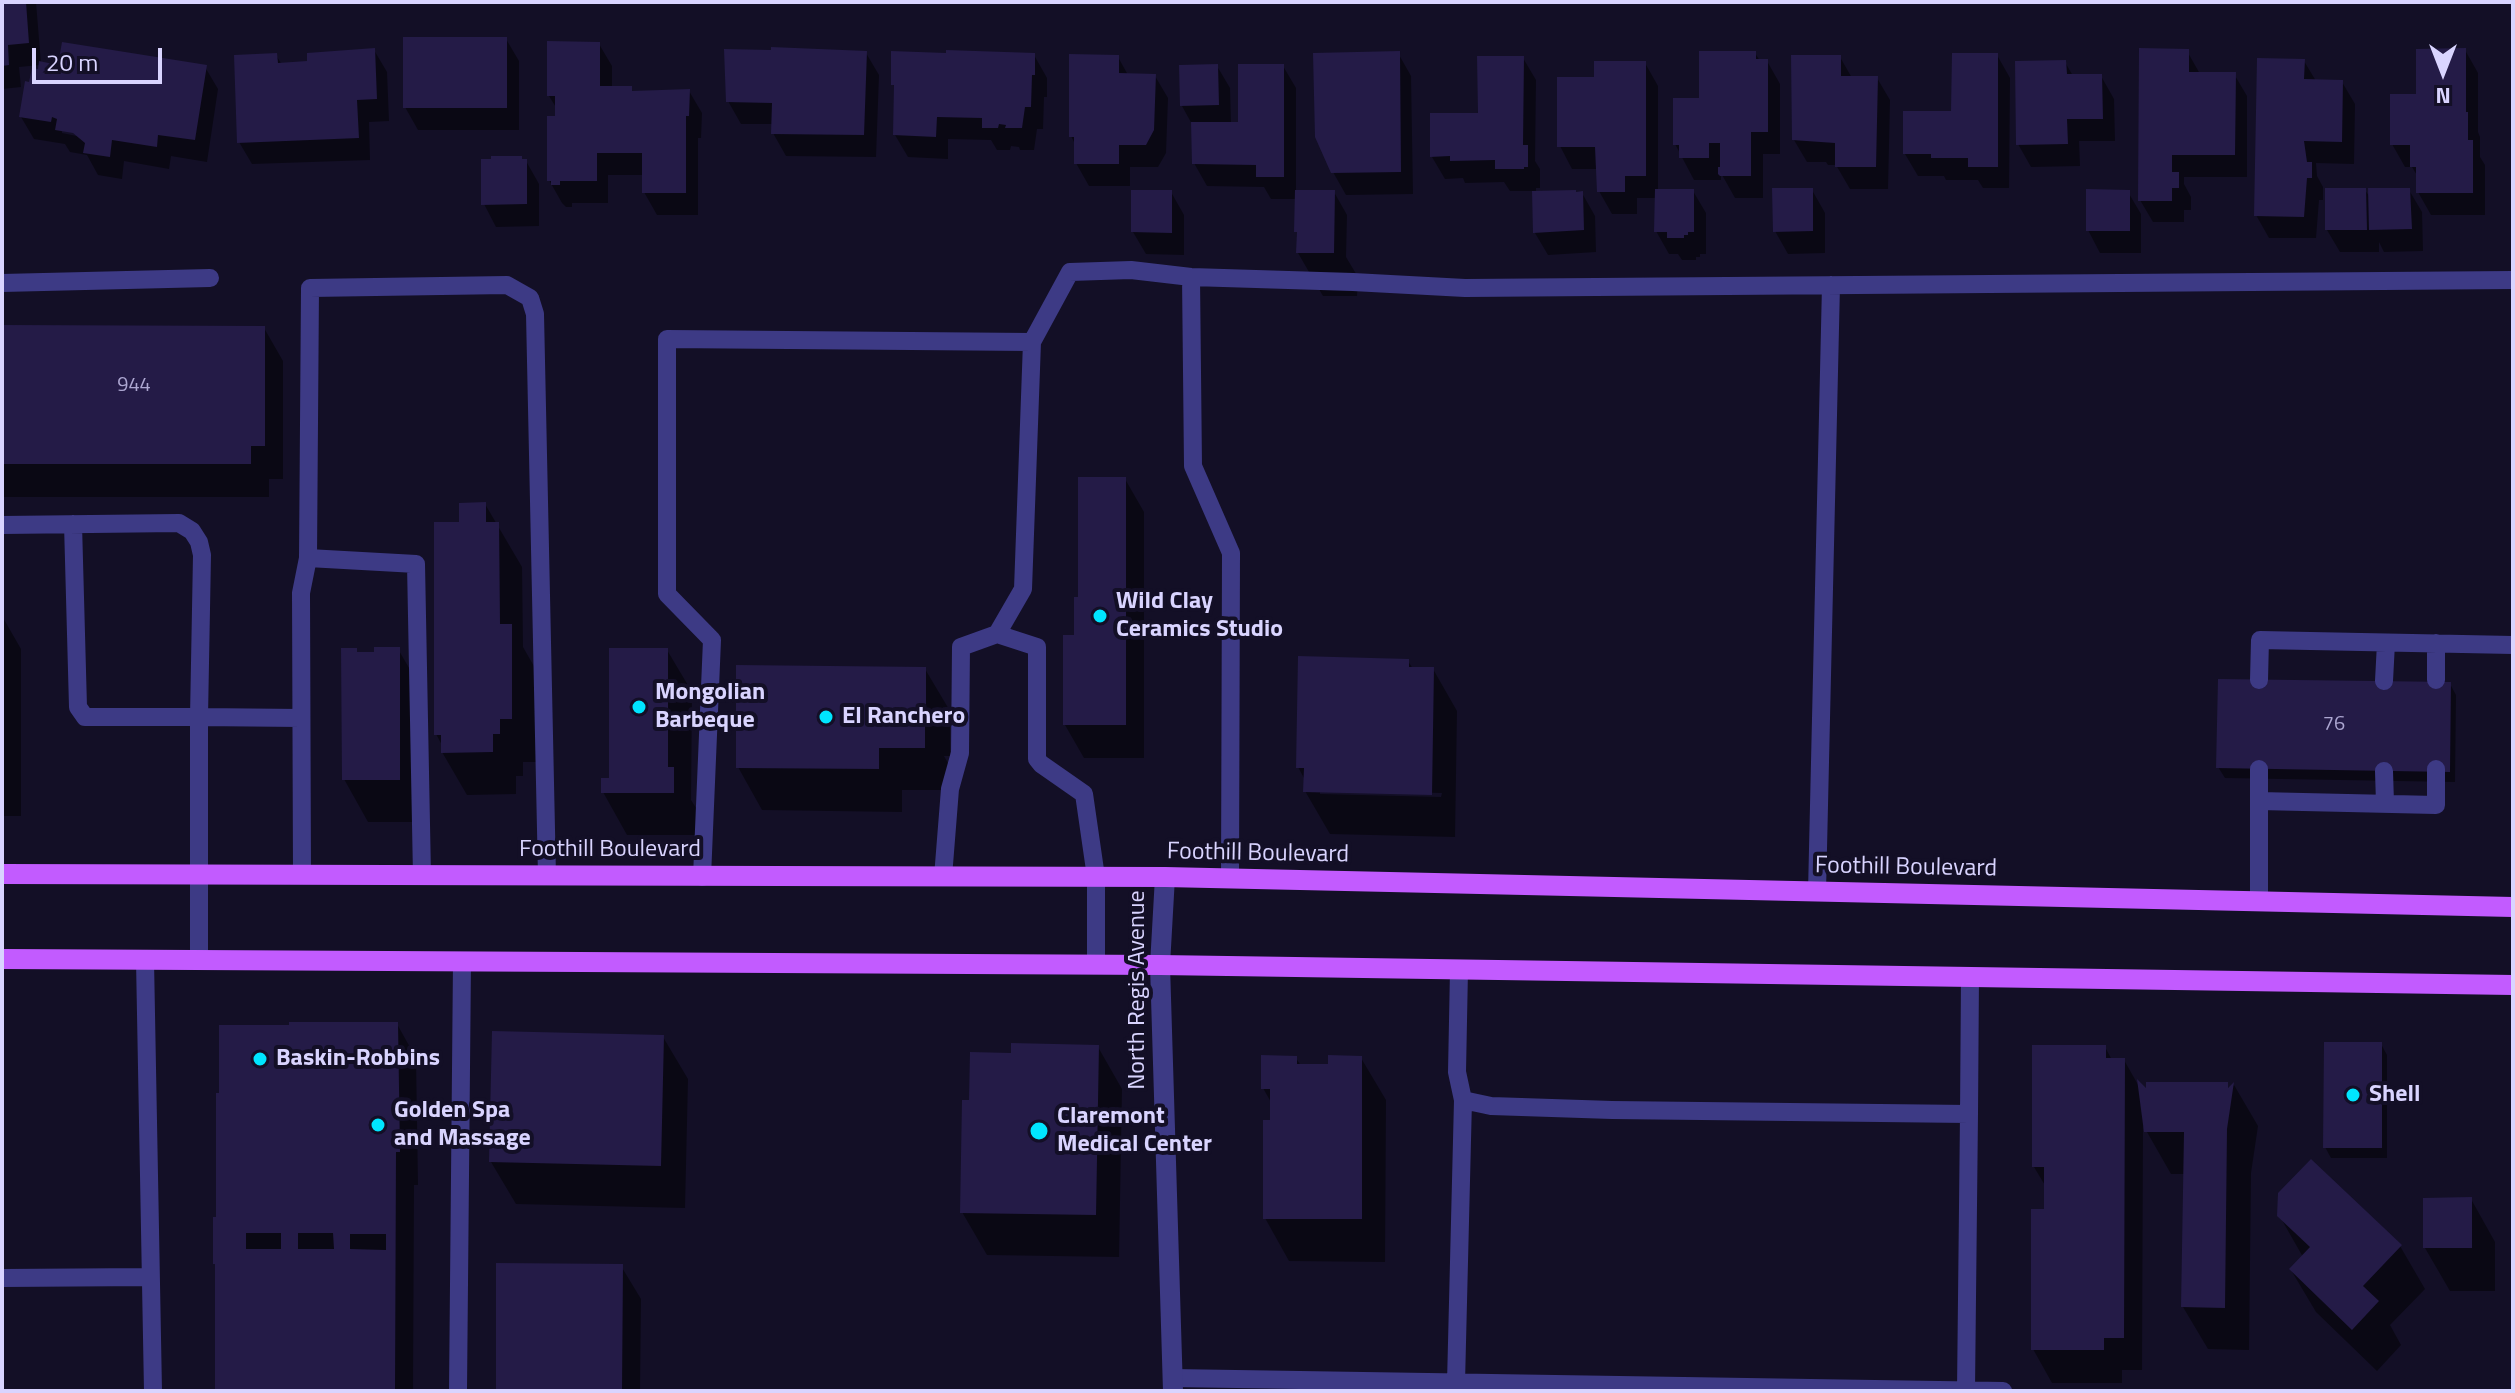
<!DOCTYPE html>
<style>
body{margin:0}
#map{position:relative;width:2515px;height:1393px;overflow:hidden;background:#130f26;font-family:"Titillium Web",sans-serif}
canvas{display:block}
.frame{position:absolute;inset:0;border:4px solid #d9d4ff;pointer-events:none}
.north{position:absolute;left:2403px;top:32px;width:80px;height:80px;-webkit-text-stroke:6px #130f26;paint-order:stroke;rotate:180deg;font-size:22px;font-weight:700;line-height:32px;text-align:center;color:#d9d4ff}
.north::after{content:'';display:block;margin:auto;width:28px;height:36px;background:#d9d4ff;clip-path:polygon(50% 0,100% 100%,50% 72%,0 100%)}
.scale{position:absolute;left:32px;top:48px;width:130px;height:36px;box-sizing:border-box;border:4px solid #d9d4ff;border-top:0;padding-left:10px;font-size:24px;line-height:28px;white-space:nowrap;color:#d9d4ff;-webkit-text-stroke:6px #130f26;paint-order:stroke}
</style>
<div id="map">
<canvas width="2515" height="1393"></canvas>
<div class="frame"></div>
<div class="north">N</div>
<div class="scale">20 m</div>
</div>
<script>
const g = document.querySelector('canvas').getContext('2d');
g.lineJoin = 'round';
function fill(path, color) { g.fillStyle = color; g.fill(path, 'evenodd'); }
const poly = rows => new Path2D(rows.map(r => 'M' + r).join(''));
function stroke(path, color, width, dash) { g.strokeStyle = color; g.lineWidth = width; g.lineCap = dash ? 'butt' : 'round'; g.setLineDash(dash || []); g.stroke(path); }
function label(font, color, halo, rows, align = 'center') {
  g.font = font + ' "Titillium Web",sans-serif'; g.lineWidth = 8; g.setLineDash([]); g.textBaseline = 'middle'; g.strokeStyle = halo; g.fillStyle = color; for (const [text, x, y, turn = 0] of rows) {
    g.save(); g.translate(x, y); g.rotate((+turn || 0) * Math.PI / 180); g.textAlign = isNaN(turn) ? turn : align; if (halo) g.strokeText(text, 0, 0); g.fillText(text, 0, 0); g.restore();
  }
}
const shadow = poly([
 [2,2,36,2,41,64,60,67,205,67,218,89,207,162,171,156,169,169,124,161,122,179,98,175,87,155,70,152,65,144,34,139,21,117,40,65,19,67,21,87,2,89],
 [62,129,83,133,82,137,62,133],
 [506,39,519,61,519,130,418,130,405,107],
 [599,44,612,66,612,88,630,88,633,93,689,91,702,113,701,138,698,138,698,215,657,215,644,192,644,175,608,175,608,203,572,203,572,207,566,207,562,203,549,180,557,118,557,109,549,96],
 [374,50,387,72,389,121,369,122,370,160,252,164,239,142,276,55,282,65,309,63],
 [2465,50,2478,73,2478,132,2480,137,2480,157,2485,165,2485,215,2431,215,2418,192,2418,177,2412,167,2405,167,2392,144,2418,96],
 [2187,51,2200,74,2234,74,2247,96,2247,177,2184,177,2184,184,2191,197,2191,210,2184,210,2184,222,2153,222,2140,200],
 [866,53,879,75,876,157,786,156,773,133,774,124,741,124,728,101],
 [1398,53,1411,76,1413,194,1346,195,1333,172],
 [1755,53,1760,61,1767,61,1780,84,1780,154,1763,154,1763,198,1735,198,1721,173,1721,180,1694,180,1675,144,1701,100],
 [1034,55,1047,78,1047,97,1044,97,1043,129,1037,129,1034,150,1020,150,1019,147,1011,146,1010,150,997,150,991,140,948,139,948,159,908,157,895,135,896,89,893,84],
 [1997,55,2010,78,2009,188,1983,188,1978,180,1946,180,1944,176,1918,176,1905,154,1953,113],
 [1118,57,1128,75,1155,76,1168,98,1166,153,1158,167,1130,167,1130,186,1089,186,1076,163,1076,146,1071,136],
 [1840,57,1852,78,1877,78,1890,100,1888,189,1850,189,1836,165,1828,165,1826,162,1807,162,1794,140],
 [1523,58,1536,80,1535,161,1540,169,1540,188,1536,188,1536,193,1582,193,1595,216,1596,252,1548,255,1535,233,1534,191,1510,191,1504,182,1465,183,1463,178,1445,179,1432,157,1480,115],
 [2304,61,2316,81,2342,82,2355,104,2354,164,2316,163,2317,176,2323,187,2323,200,2319,200,2316,238,2269,238,2256,215],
 [2065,62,2073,76,2101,76,2114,99,2115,141,2079,141,2080,166,2031,167,2018,144],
 [1645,63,1658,86,1658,191,1693,191,1706,213,1706,254,1700,254,1700,257,1696,257,1696,260,1682,260,1678,254,1669,254,1656,231,1656,198,1637,198,1637,214,1612,214,1599,191,1598,169,1572,169,1560,146,1596,79],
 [1217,66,1230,88,1231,124,1240,124,1283,66,1296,88,1296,192,1334,192,1347,215,1346,257,1358,277,1357,296,1323,296,1298,253,1297,199,1271,199,1264,187,1207,186,1194,163,1193,126,1182,106],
 [523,161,526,161,539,184,539,226,496,227,484,204],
 [1812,190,1825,213,1825,253,1788,254,1775,231],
 [2365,190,2371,199,2409,190,2422,212,2423,251,2384,252,2379,242,2379,252,2340,252,2327,230],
 [1171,192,1184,215,1184,255,1146,254,1133,232],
 [2128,192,2141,214,2141,253,2100,253,2088,230],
 [2,327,264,328,283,361,283,479,269,479,269,497,2,497],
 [1125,479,1144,512,1144,758,1084,758,1065,725,1080,599],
 [485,504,522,567,523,647,535,668,536,762,523,762,523,776,516,776,516,794,467,795,442,752,442,745,436,734,461,524],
 [2,616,21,649,21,816,3,816,3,827],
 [398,649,423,692,424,822,368,822,344,779,358,654],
 [667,650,692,692,691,800,698,811,698,835,627,835,603,792,611,780],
 [1408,661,1413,669,1433,669,1457,711,1455,837,1330,834,1305,791,1305,780,1298,767],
 [1320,790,1442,793,1441,797,1320,794],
 [925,669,950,711,950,756,944,756,949,765,949,790,902,790,902,812,762,810,738,767],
 [913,705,923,722,918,722,909,707],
 [2450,684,2456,695,2455,782,2225,778,2218,767],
 [397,1024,416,1058,418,1185,414,1185,413,1391,215,1391,217,1268,215,1264,218,1219],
 [663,1037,688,1079,685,1208,516,1204,491,1162],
 [2381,1044,2387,1055,2387,1158,2331,1158,2325,1147],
 [1098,1047,1122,1089,1119,1257,987,1255,962,1212,971,1102,1013,1055],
 [2105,1047,2112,1060,2124,1060,2141,1090,2148,1093,2227,1084,2229,1089,2234,1085,2258,1126,2251,1173,2249,1350,2208,1349,2183,1307,2185,1174,2171,1174,2143,1125,2142,1370,2122,1370,2122,1383,2052,1383,2033,1349,2046,1211,2046,1187,2034,1167],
 [1296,1058,1301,1066,1330,1066,1361,1058,1386,1100,1385,1262,1289,1261,1265,1218,1272,1104,1263,1088],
 [2471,1199,2495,1242,2495,1291,2450,1291,2425,1248],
 [2279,1215,2400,1246,2425,1289,2390,1325,2401,1345,2377,1371,2316,1312,2291,1270,2303,1257],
 [621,1266,641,1299,640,1391,498,1391]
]);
const building = poly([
 [2,2,26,2,29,43,8,45,9,65,2,66],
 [403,37,507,37,507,108,403,108],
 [547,41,600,42,600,86,632,86,632,91,690,89,689,116,686,116,686,193,642,193,642,153,597,153,597,181,560,181,560,185,551,185,551,181,547,181,547,116,555,116,555,96,547,96],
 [62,42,207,65,195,140,158,135,157,147,112,140,110,157,83,153,85,143,73,133,55,130,57,119,52,117,51,122,19,117,25,81,29,82,32,68,38,69,39,61,58,65],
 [771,47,867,51,864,135,771,134,772,103,726,102,724,49,771,50],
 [375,48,377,99,357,100,359,138,237,143,234,55,277,53,278,63,307,61,307,53],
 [2139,48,2189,49,2189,72,2236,72,2235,155,2172,155,2172,172,2179,172,2179,188,2172,188,2172,201,2138,201],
 [2466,48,2466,112,2468,112,2468,140,2473,140,2473,193,2416,193,2416,167,2410,167,2410,145,2390,145,2390,94,2416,94,2416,49],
 [946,50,1035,53,1035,75,1032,75,1031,107,1025,107,1022,128,1005,128,1006,125,999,124,998,128,982,128,982,118,937,117,936,137,893,135,894,85,891,85,891,51,946,53],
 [1400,51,1401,172,1331,173,1315,137,1313,53],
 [1699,51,1756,51,1756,59,1768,59,1768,132,1751,132,1751,176,1720,176,1718,174,1718,167,1720,167,1720,143,1709,143,1709,158,1679,158,1679,145,1673,145,1673,98,1699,98],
 [1952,53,1998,53,1998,167,1968,167,1968,158,1931,158,1931,154,1903,154,1903,111,1951,111],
 [1069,54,1119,55,1119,73,1156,74,1154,130,1146,145,1119,145,1119,164,1074,164,1074,137,1069,137],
 [1791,55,1841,55,1841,76,1878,76,1876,167,1835,167,1835,143,1792,140],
 [1477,56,1524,56,1523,145,1528,145,1528,167,1524,167,1524,169,1495,169,1495,160,1450,161,1450,156,1430,157,1430,113,1478,113],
 [2257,58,2305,59,2304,79,2343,80,2342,142,2304,141,2307,162,2312,162,2312,178,2307,178,2304,217,2254,216],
 [2066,60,2067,74,2102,74,2103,119,2067,119,2068,144,2016,145,2015,61],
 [1594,61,1646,61,1646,176,1625,176,1625,192,1597,192,1595,147,1557,147,1557,77,1594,77],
 [1218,64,1219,105,1180,106,1179,65],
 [1238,64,1284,64,1284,177,1256,177,1256,165,1192,164,1191,122,1238,122],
 [491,156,522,156,522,159,527,159,527,204,481,205,481,159,491,159],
 [1772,188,1813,188,1813,231,1773,232],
 [2325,188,2366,188,2367,230,2325,230],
 [2368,188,2410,188,2412,229,2369,230],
 [1655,189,1694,189,1694,232,1688,232,1688,235,1684,235,1684,238,1667,238,1667,232,1654,232],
 [2086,189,2130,190,2130,231,2086,231],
 [1131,190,1172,190,1172,233,1131,232],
 [1295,190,1335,190,1334,253,1296,253,1297,232,1294,232],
 [1576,190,1576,192,1583,191,1584,230,1533,233,1532,191],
 [2,325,265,326,265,446,251,446,251,464,2,464],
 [1078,477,1126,477,1126,725,1063,725,1063,635,1074,635,1074,597,1078,597],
 [486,502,486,522,499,522,500,624,512,624,512,719,500,719,500,734,493,734,493,752,441,753,441,735,434,735,434,522,459,522,459,503],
 [374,647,400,647,400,780,342,780,341,648,357,648,357,652,374,652],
 [609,648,668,648,668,767,674,767,674,793,601,793,601,778,609,778],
 [1298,656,1409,659,1409,667,1434,667,1432,795,1303,792,1304,768,1296,768],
 [736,665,926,667,926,714,916,714,916,720,925,720,925,748,879,748,879,769,736,768],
 [2218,679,2451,682,2450,772,2216,768],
 [289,1022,398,1022,400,1152,396,1152,395,1391,215,1391,215,1264,213,1264,213,1217,216,1217,216,1093,219,1093,219,1025,289,1025],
 [246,1233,281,1233,281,1249,246,1249],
 [298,1233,333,1233,334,1249,298,1249],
 [350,1234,386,1234,386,1250,350,1249],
 [492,1031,664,1035,661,1166,489,1162],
 [2324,1042,2382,1042,2382,1148,2323,1148],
 [1011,1043,1099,1045,1096,1215,960,1213,962,1100,969,1100,970,1052,1011,1053],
 [2032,1045,2106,1045,2106,1058,2125,1058,2124,1338,2104,1338,2104,1350,2031,1350,2031,1209,2044,1209,2044,1167,2032,1167],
 [1261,1055,1297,1056,1297,1064,1328,1064,1328,1055,1362,1056,1362,1219,1263,1219,1263,1120,1270,1120,1270,1089,1261,1089],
 [2137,1079,2146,1088,2146,1082,2228,1082,2228,1088,2234,1082,2227,1129,2225,1308,2181,1307,2184,1132,2144,1132],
 [2311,1159,2402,1245,2363,1286,2379,1301,2352,1330,2289,1269,2310,1247,2277,1216,2278,1193],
 [2472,1197,2472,1248,2423,1248,2423,1198],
 [496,1263,623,1264,622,1391,496,1391]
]);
const service = poly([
 [1191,277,1193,466,1231,553,1230,879],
 [2,283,210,278],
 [1032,342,1070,272,1131,270,1191,277,1353,282,1465,288,2513,280],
 [2,525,179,523,192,531,199,542,202,555,199,717,85,717,78,707,73,524],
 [308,558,416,564,422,876],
 [2436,643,2436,680],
 [2259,680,2260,640,2513,645],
 [2384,681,2386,643],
 [2259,769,2259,901],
 [2384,771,2385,803],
 [2259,801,2436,805,2436,769],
 [302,875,301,593,308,558,310,288,507,285,530,298,535,314,547,876],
 [702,877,712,640,667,594,667,339,1032,342,1023,589,997,634],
 [943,877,950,789,960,753,961,647,997,634,1037,647,1037,759,1041,764,1084,794,1096,877,1096,965],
 [1817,892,1831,285],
 [145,960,153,1391],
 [199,961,199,717,301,718],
 [1459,970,1457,1072,1463,1100,1491,1106,1612,1110,1969,1114,1970,976],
 [2,1278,150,1277],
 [1172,1378,2003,1391],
 [1456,1383,1463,1100],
 [1966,1390,1969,1114],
 [458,1391,462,961]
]);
const minor = poly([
 [1165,877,1160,965,1173,1391]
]);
const primary = poly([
 [2,874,1165,877,2513,907],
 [2,959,1160,965,2513,985]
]);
const markers = [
 [1100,616,8,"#00e5ff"],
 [639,707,8,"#00e5ff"],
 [826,717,8,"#00e5ff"],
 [260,1059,8,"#00e5ff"],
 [2353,1095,8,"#00e5ff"],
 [378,1125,8,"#00e5ff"],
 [1039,1131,10,"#00e5ff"]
];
const numberNames = [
 ["944",134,386],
 ["76",2334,725]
];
const poiNames = [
 ["Wild Clay",1116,602],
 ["Ceramics Studio",1116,630],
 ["Mongolian",655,693],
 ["Barbeque",655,721],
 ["El Ranchero",842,717],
 ["Baskin-Robbins",276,1059],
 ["Shell",2369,1095],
 ["Golden Spa",394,1111],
 ["and Massage",394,1139],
 ["Claremont",1057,1117],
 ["Medical Center",1057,1145]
];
const streetNames = [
 ["Foothill Boulevard",610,850],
 ["Foothill Boulevard",1258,854,1],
 ["Foothill Boulevard",1906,868,1],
 ["North Regis Avenue",1138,990,-90]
];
fill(shadow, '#0007');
fill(building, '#241b47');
stroke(service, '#3d3a85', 18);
stroke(minor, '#3d3a85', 20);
stroke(primary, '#c25bff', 20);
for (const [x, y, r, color] of markers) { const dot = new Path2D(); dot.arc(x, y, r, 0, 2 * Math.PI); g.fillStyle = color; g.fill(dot); stroke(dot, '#130f26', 3); }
label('20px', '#aca6d1', null, numberNames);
label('bold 24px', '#d9d4ff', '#130f26', poiNames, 'left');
label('24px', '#d9d4ff', '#130f26', streetNames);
</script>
